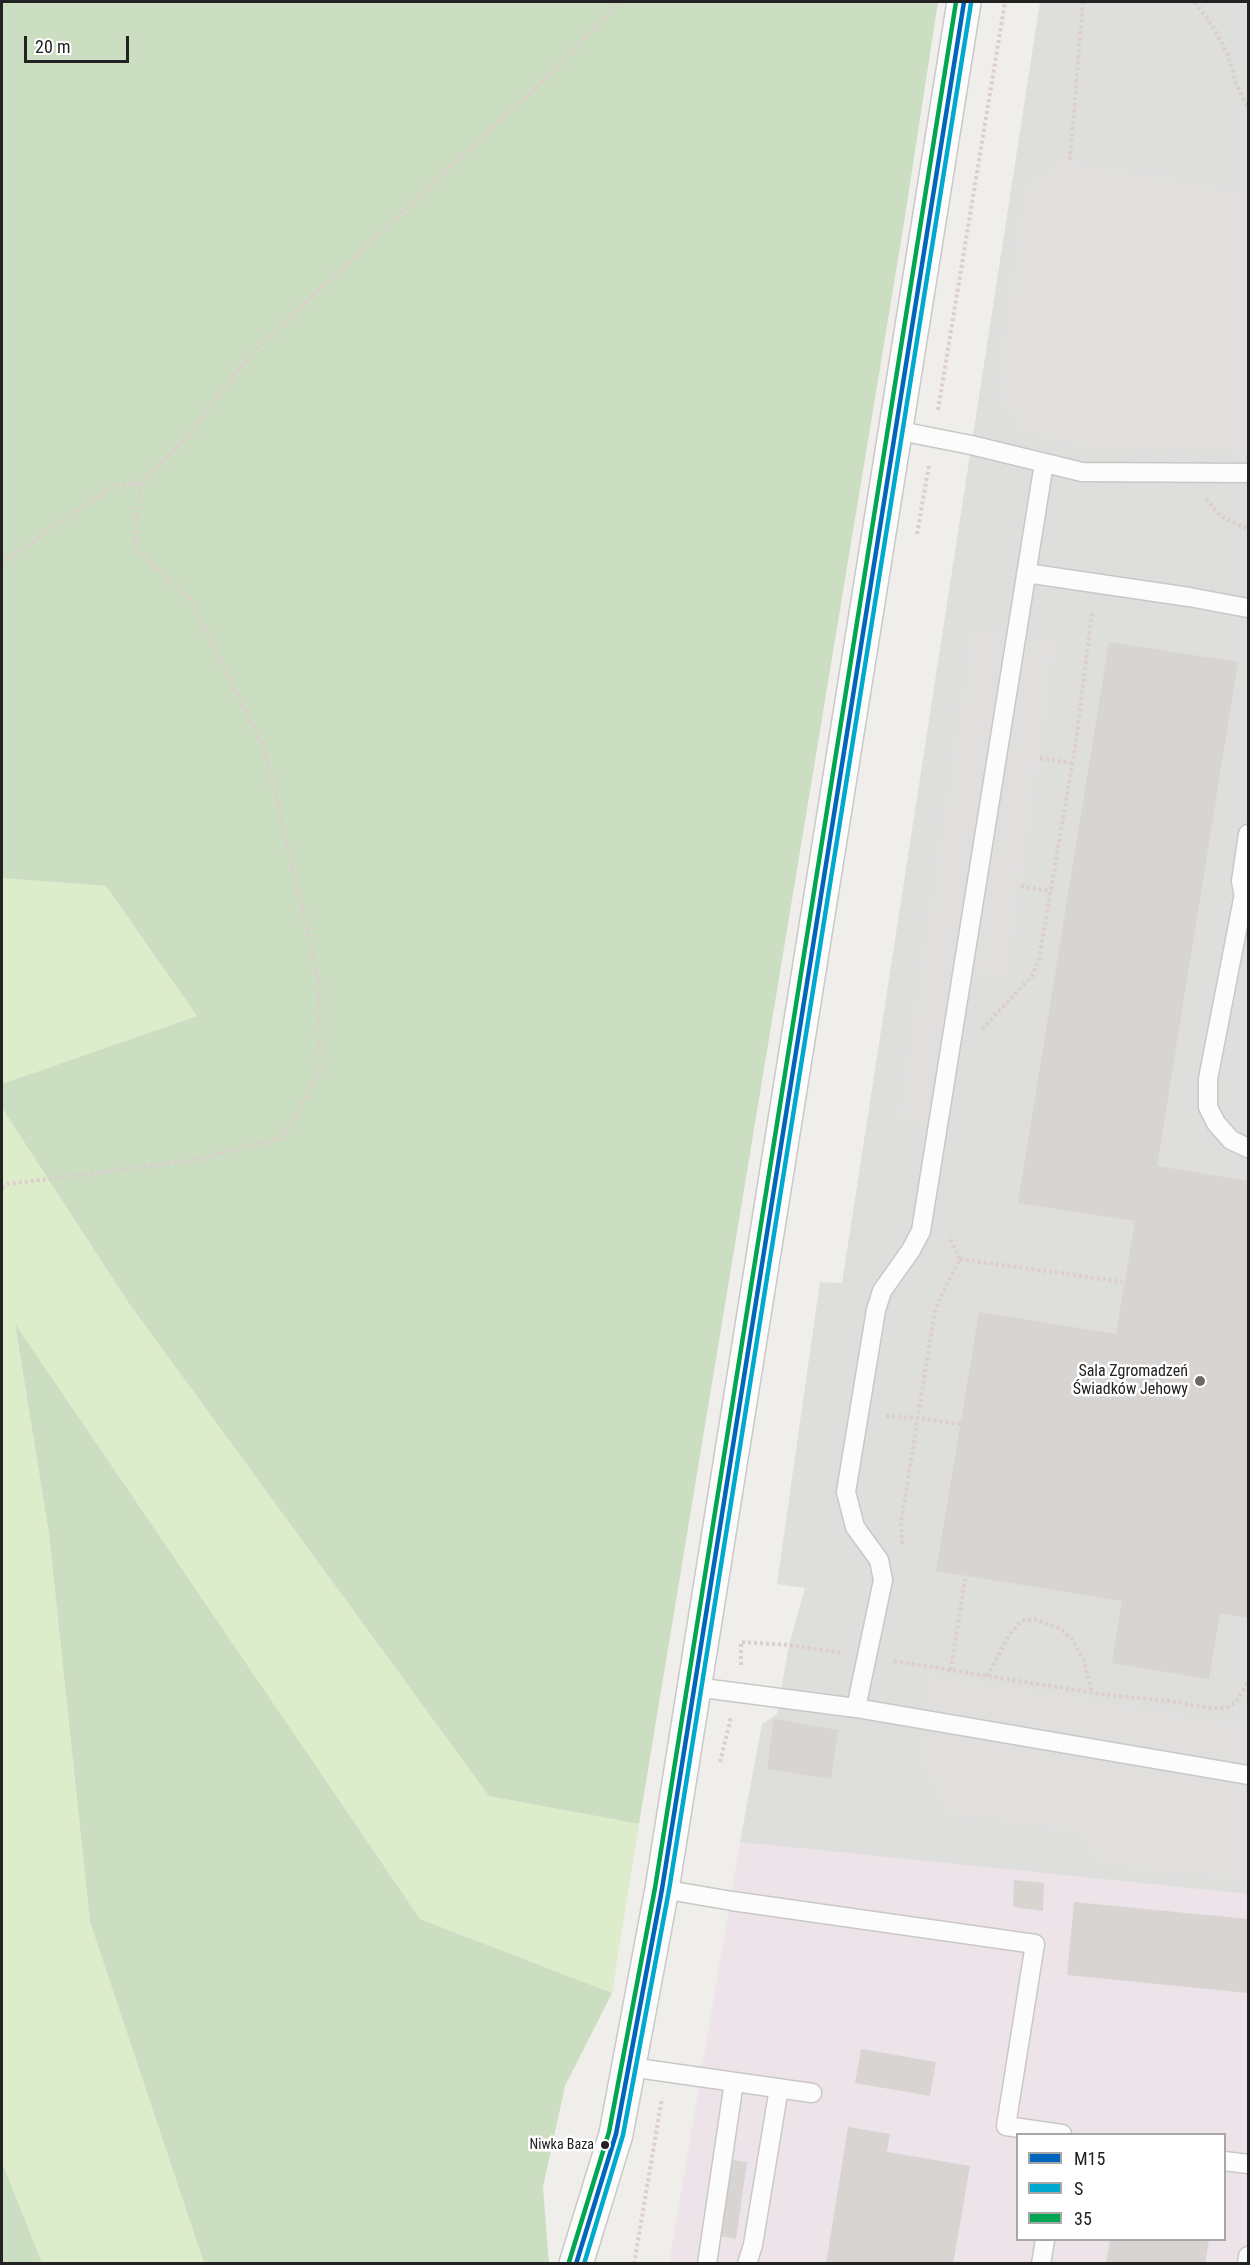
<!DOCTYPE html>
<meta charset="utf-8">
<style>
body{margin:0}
#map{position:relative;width:1250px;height:2265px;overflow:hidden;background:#f0eeeb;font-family:"Roboto Condensed",sans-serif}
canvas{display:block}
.frame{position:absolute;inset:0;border:3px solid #222;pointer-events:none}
.legend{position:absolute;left:1016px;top:2133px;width:210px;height:108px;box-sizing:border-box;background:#fff;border:2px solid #a7a7a7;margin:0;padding:8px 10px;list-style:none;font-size:18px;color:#222}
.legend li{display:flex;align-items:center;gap:12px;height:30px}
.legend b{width:30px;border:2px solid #a7a7a7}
.scale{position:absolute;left:24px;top:36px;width:105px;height:27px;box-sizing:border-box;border:3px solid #222;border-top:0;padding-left:8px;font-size:18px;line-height:21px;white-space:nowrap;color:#222;-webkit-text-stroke:4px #fff;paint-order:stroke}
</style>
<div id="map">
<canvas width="1250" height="2265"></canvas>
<div class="frame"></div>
<ul class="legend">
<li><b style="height:8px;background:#0065bd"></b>M15</li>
<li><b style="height:8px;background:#00a9ce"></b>S</li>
<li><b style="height:8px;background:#00a651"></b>35</li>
</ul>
<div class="scale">20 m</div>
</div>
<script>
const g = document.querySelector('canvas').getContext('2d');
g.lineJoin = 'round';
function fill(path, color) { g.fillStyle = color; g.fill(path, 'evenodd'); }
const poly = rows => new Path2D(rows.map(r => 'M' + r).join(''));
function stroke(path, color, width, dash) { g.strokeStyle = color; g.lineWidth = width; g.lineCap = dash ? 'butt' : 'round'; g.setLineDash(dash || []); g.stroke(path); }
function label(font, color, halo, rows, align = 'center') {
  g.font = font + ' "Roboto Condensed",sans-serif'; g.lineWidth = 5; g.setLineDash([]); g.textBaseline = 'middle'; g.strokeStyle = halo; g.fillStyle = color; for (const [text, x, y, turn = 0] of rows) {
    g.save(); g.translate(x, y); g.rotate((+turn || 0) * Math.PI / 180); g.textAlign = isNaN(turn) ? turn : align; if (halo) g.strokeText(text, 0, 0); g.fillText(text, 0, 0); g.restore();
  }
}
const industrial = poly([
 [740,1842,1248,1894,1248,2263,669,2264],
 [1018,2134,1224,2134,1224,2240,1018,2240]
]);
const religious = poly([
 [1040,2,1248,2,1248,1894,740,1842,762,1724,777,1714,789,1645,805,1588,777,1584,820,1282,842,1283]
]);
const grass = poly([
 [2,878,106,886,197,1016,2,1084],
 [2,1108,128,1302,489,1796,639,1824,612,1993,420,1919,15,1326,49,1534,90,1922,204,2263,42,2263,2,2162]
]);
const forest = poly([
 [2,2,938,2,904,223,639,1824,489,1796,128,1302,2,1108,2,1084,197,1016,106,886,2,878],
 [15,1324,420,1919,612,1993,565,2086,543,2187,549,2263,204,2263,90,1922,49,1534],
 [2,2162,42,2263,2,2263]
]);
const parking = poly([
 [1058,158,1248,192,1248,454,1099,451,1021,434,994,393,1022,189],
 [971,628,1058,640,1008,978,955,973,932,1123,896,1121],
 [926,1673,1248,1724,1248,1882,1097,1867,1081,1835,942,1813,919,1760]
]);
const building = poly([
 [1109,642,1238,662,1157,1166,1248,1181,1248,1618,1220,1613,1209,1679,1112,1663,1122,1601,936,1571,979,1312,1116,1334,1135,1221,1018,1203],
 [774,1719,838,1730,831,1779,767,1769],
 [1014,1880,1044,1883,1043,1911,1013,1907],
 [1074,1902,1248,1919,1248,1993,1067,1975],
 [861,2049,936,2062,930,2096,855,2083],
 [848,2127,890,2134,887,2152,970,2166,953,2264,826,2264],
 [726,2159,747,2162,736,2239,715,2235],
 [1110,2240,1209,2240,1205,2264,1106,2264]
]);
const path = poly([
 [1195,2,1212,25,1228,55,1236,84,1248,108],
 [1070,160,1083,2],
 [938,410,1005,2],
 [1206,499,1222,517,1248,529],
 [917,534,929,465],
 [2,562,115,485,140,484],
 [1040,758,1072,763],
 [1021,886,1051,891],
 [982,1029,1032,976,1039,959,1076,742,1092,613],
 [2,1188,9,1184,199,1159,281,1138,320,1073,319,981,265,750,192,601,135,548,140,484,184,440,250,355,556,68,619,2],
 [960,1259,1123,1282],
 [886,1416,918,1418,965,1425],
 [902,1544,901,1523,934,1316,940,1298,960,1259,949,1236],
 [894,1661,1107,1695,1169,1701,1211,1708,1226,1708,1236,1702,1248,1682],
 [741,1665,741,1642,789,1645,842,1653],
 [951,1670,965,1579],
 [987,1676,1010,1634,1021,1621,1034,1619,1059,1628,1071,1638,1084,1661,1092,1692],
 [720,1762,731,1717],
 [634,2264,662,2098]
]);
const service = poly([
 [895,430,971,445,1082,472,1248,473],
 [1026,573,1189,597,1248,608],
 [1243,899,1208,1079,1208,1107,1216,1123,1231,1140,1248,1148],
 [1246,909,1241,881,1248,834],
 [695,1687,856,1708,1248,1775],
 [856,1708,883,1580,879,1560,855,1527,846,1492,876,1310,882,1291,911,1250,921,1231,1044,463],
 [662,1889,732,1901,1035,1944,1006,2126,1062,2134],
 [630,2067,812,2093],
 [1224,2161,1248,2164],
 [707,2264,734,2082],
 [747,2264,753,2245,779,2088],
 [1041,2264,1045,2240],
 [1247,2264,1248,2256]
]);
const tertiary = poly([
 [576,2264,616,2134,662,1889,964,2]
]);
const bus1 = poly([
 [576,2264,616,2134,662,1889,964,2]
]);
const bus2 = poly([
 [584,2264,623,2135,669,1890,971,3]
]);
const bus3 = poly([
 [569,2262,609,2132,655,1888,956,2]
]);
const markers = [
 [1200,1381,6,"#6a6968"],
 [605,2145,5,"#222"]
];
const busNames = [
 ["Niwka Baza",594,2145]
];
const poiNames = [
 ["Sala Zgromadzeń",1188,1372],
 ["Świadków Jehowy",1188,1390]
];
fill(industrial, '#ede4e9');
fill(religious, '#dededc');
fill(grass, '#ddeccb');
fill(forest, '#cbdec1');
fill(parking, '#e0dfde');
fill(building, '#d7d4d2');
stroke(service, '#c9c8c7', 21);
stroke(tertiary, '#c9c8c7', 36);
stroke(path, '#dccecd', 4, [3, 3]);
stroke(service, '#fdfcfc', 18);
stroke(tertiary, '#fdfcfc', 33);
stroke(bus1, '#0065bd', 4.5);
stroke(bus2, '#00a9ce', 4.5);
stroke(bus3, '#00a651', 4.5);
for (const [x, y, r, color] of markers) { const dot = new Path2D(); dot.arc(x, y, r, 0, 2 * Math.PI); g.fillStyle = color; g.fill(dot); stroke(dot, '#fff', 2); }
label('14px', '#222', '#fff', busNames, 'right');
label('16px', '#222', '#fff', poiNames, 'right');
</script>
